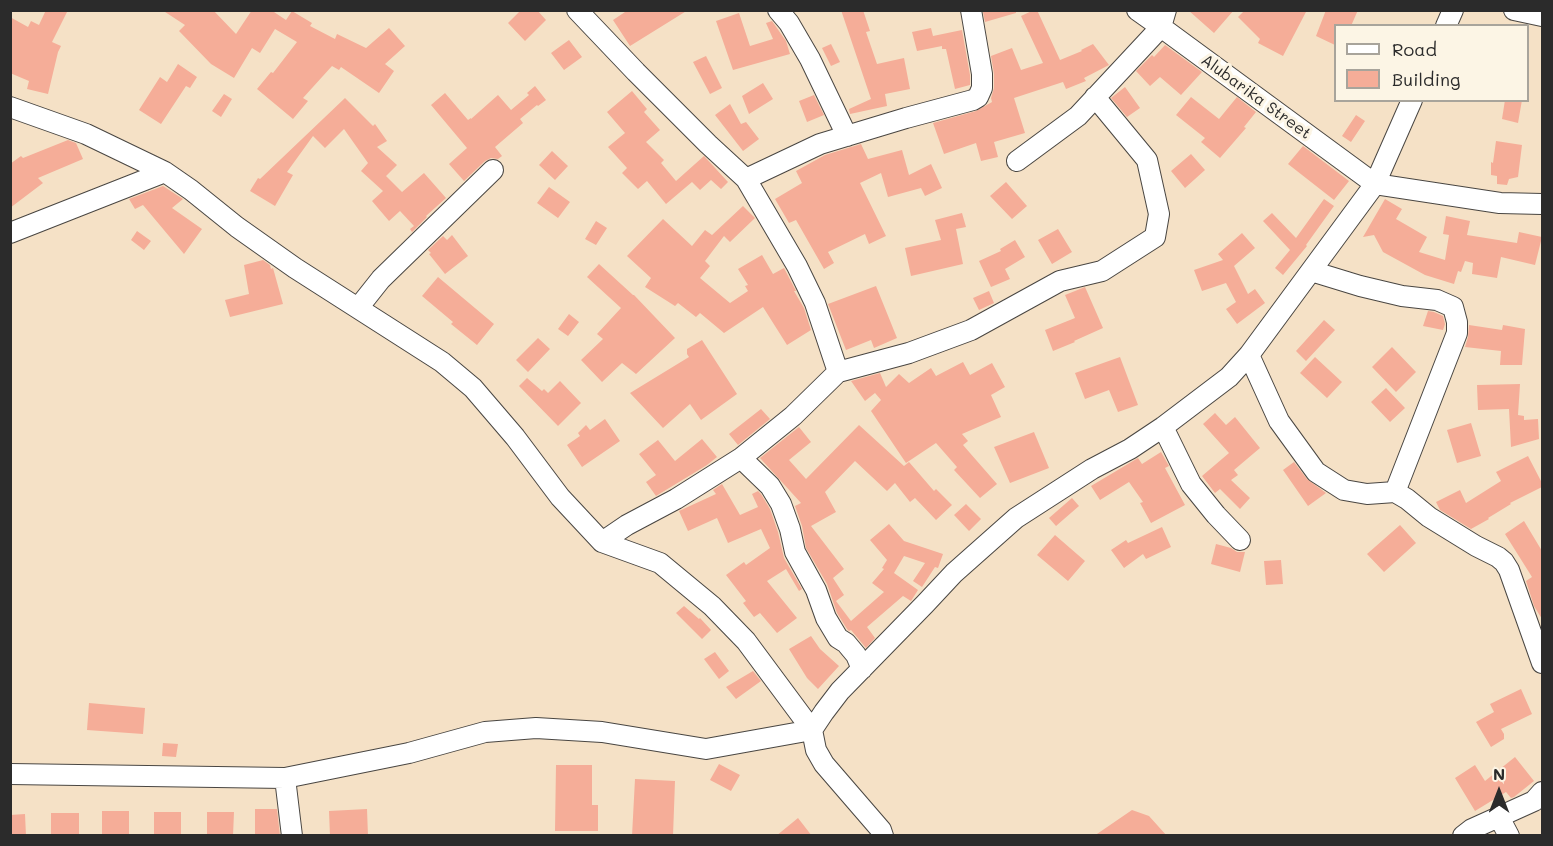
<!DOCTYPE html>
<style>
body{margin:0}
#map{position:relative;width:1553px;height:846px;overflow:hidden;background:#f5e1c6;font-family:Mali,sans-serif}
canvas{display:block}
.frame{position:absolute;inset:0;border:12px solid #2b2b2b;pointer-events:none}
.legend{position:absolute;left:1334px;top:24px;width:195px;height:78px;box-sizing:border-box;background:#fcf5e5;border:2px solid #a8a49b;margin:0;padding:8px 10px;list-style:none;font-size:18px;color:#2b2b2b}
.legend li{display:flex;align-items:center;gap:12px;height:30px}
.legend b{width:30px;border:2px solid #a8a49b}
.north{position:absolute;left:1469px;top:762px;width:60px;height:60px;-webkit-text-stroke:4px #fcf5e5;paint-order:stroke;rotate:0deg;font-size:16px;font-weight:700;line-height:24px;text-align:center;color:#2b2b2b}
.north::after{content:'';display:block;margin:auto;width:21px;height:27px;background:#2b2b2b;clip-path:polygon(50% 0,100% 100%,50% 72%,0 100%)}
</style>
<div id="map">
<canvas width="1553" height="846"></canvas>
<div class="frame"></div>
<ul class="legend">
<li><b style="height:8px;background:#fff"></b>Road</li>
<li><b style="height:16px;background:#f5ad98"></b>Building</li>
</ul>
<div class="north">N</div>
</div>
<script>
const g = document.querySelector('canvas').getContext('2d');
g.lineJoin = 'round';
function fill(path, color) { g.fillStyle = color; g.fill(path, 'evenodd'); }
const poly = rows => new Path2D(rows.map(r => 'M' + r).join(''));
function stroke(path, color, width, dash) { g.strokeStyle = color; g.lineWidth = width; g.lineCap = dash ? 'butt' : 'round'; g.setLineDash(dash || []); g.stroke(path); }
function label(font, color, halo, rows, align = 'center') {
  g.font = font + ' Mali,sans-serif'; g.lineWidth = 6; g.setLineDash([]); g.textBaseline = 'middle'; g.strokeStyle = halo; g.fillStyle = color; for (const [text, x, y, turn = 0] of rows) {
    g.save(); g.translate(x, y); g.rotate((+turn || 0) * Math.PI / 180); g.textAlign = isNaN(turn) ? turn : align; if (halo) g.strokeText(text, 0, 0); g.fillText(text, 0, 0); g.restore();
  }
}
const building = poly([
 [46,10,68,10,52,42,61,46,58,52,48,94,27,89,29,81,10,73,10,17,28,27,31,21,39,25],
 [162,10,213,10,236,34,252,10,271,10,286,20,292,11,312,23,310,26,335,39,337,34,366,48,389,28,405,46,385,64,394,71,379,93,341,67,339,70,332,66,303,98,308,101,293,119,257,89,271,72,273,73,297,42,275,29,260,53,252,48,234,78,211,64,179,31,185,25],
 [521,10,537,10,546,20,525,41,508,23],
 [628,10,688,10,630,46,613,20],
 [841,10,863,10,870,31,866,32,877,64,904,58,910,89,885,94,887,106,850,114,849,109,871,99],
 [987,10,1016,10,1016,13,985,22,983,12],
 [1034,10,1037,10,1060,60,1082,51,1081,50,1093,44,1109,65,1084,78,1086,81,1066,89,1063,82,1014,98,1025,133,994,142,998,157,981,161,976,143,944,154,933,123,976,111,992,102,991,98,994,88,994,74,991,56,1012,48,1021,70,1043,63,1021,16],
 [1188,10,1234,10,1214,33],
 [1245,10,1307,10,1283,56,1258,43,1260,39,1238,17],
 [1326,10,1358,10,1351,26,1335,26,1335,45,1316,36],
 [739,13,750,46,773,39,766,23,772,21,786,41,790,54,733,70,716,21],
 [931,28,933,36,962,30,970,75,970,85,955,89,946,49,942,49,942,46,917,51,912,32],
 [569,40,582,57,564,70,551,53],
 [831,44,840,62,831,66,822,48],
 [1165,45,1202,72,1181,95,1160,77,1150,86,1136,71,1152,55,1154,57],
 [706,56,722,88,710,94,693,62],
 [178,64,197,77,190,88,186,86,161,124,139,110,160,77,167,82],
 [763,83,773,99,749,114,742,96],
 [535,86,546,100,538,106,537,105,520,119,523,123,495,147,502,156,498,159,491,158,485,161,464,181,449,164,467,148,431,105,445,93,468,120,471,118,471,119,498,95,511,110,529,95,527,93],
 [1125,87,1140,108,1127,117,1111,98],
 [632,91,647,109,644,112,660,130,646,142,664,160,661,163,676,181,704,156,728,182,721,189,711,180,700,190,692,182,666,204,647,181,638,189,622,173,627,168,608,147,625,133,607,112],
 [224,94,232,99,221,117,212,111],
 [814,95,824,115,807,122,799,101],
 [1191,97,1219,119,1237,97,1256,112,1244,127,1246,128,1220,158,1201,142,1205,138,1176,115],
 [345,98,373,126,375,124,387,141,377,147,397,165,386,176,402,192,424,173,446,198,426,216,427,217,412,232,410,229,414,226,400,211,389,221,372,201,383,191,361,171,368,163,344,129,325,148,313,136,287,172,293,175,275,206,250,191,258,178,260,179],
 [1505,100,1522,100,1518,123,1502,119],
 [730,104,741,124,746,122,759,139,743,151,715,115],
 [1356,115,1365,121,1351,142,1342,136],
 [68,140,76,143,83,159,38,178,43,183,10,208,10,164,21,156,23,158],
 [1496,141,1522,145,1518,177,1509,179,1507,185,1497,184,1497,176,1491,175,1491,162,1493,163],
 [861,144,868,159,902,150,909,175,931,164,942,188,925,196,921,188,888,197,881,173,860,183,886,236,869,244,865,234,828,252,834,263,824,269,796,220,789,223,775,199,802,183,796,171,825,155],
 [1303,146,1349,181,1334,200,1288,164],
 [552,151,568,166,555,180,539,165],
 [1191,154,1205,170,1185,188,1171,171],
 [1006,182,1027,206,1012,219,990,196],
 [163,186,183,199,172,208,202,229,184,254,143,205,135,209,129,199],
 [549,187,570,202,558,218,537,203],
 [1324,199,1334,206,1306,245,1307,246,1283,275,1275,268,1290,250,1263,221,1272,213,1296,238],
 [1385,199,1402,209,1396,219,1427,237,1419,252,1445,260,1449,235,1443,234,1446,216,1470,221,1467,235,1517,243,1519,232,1542,237,1535,265,1501,257,1497,278,1472,274,1473,263,1465,261,1461,272,1458,271,1454,284,1425,275,1383,252,1374,235,1363,237],
 [743,206,755,218,730,242,724,236,705,261,710,266,700,278,730,303,748,291,745,286,748,285,738,269,762,255,773,274,784,268,796,291,794,291,804,308,811,330,787,345,763,307,724,333,700,313,696,317,678,303,675,306,645,287,651,278,627,256,663,219,692,246,705,230,712,235],
 [962,213,966,227,956,229,963,264,911,276,905,248,941,240,935,220],
 [596,221,607,228,596,245,585,239],
 [1058,229,1072,252,1052,264,1038,240],
 [137,231,151,241,144,250,131,240],
 [1242,233,1255,248,1234,266,1248,294,1255,289,1265,303,1237,324,1226,309,1236,302,1226,283,1202,291,1194,270,1223,260,1218,254],
 [452,235,468,256,445,274,429,254,431,253,428,250,443,236,447,240],
 [1015,240,1025,257,1005,269,1010,279,991,287,979,261,1001,251,1000,249],
 [263,260,270,265,271,269,273,268,283,304,230,317,225,300,249,294,244,265],
 [599,264,633,295,634,295,675,338,636,374,622,363,602,382,581,360,603,339,597,334,621,308,587,277],
 [438,277,494,324,477,345,451,324,453,322,422,296],
 [876,286,897,338,874,348,871,340,846,350,828,304],
 [1085,287,1103,328,1074,341,1075,342,1053,351,1045,330,1075,318,1065,295],
 [989,291,994,303,979,310,973,298],
 [1428,311,1434,312,1443,316,1445,324,1443,330,1423,326],
 [569,314,579,322,568,336,558,329],
 [1324,320,1335,330,1306,361,1296,351],
 [1469,325,1502,330,1503,325,1525,329,1522,365,1500,365,1501,351,1465,347,1468,337],
 [538,338,550,349,528,372,516,360],
 [702,340,737,394,701,420,690,404,663,428,630,393,689,357,687,354,687,349],
 [1392,347,1416,372,1396,392,1372,367],
 [1120,357,1138,405,1118,412,1109,390,1085,399,1075,373],
 [1315,357,1342,382,1327,398,1300,373],
 [963,362,970,375,992,363,1005,387,991,395,1001,417,962,434,968,441,963,445,997,484,980,498,954,470,957,467,936,443,906,463,871,411,881,400,875,393,865,401,851,381,880,373,886,387,899,374,909,383,931,368,936,376],
 [527,378,542,391,544,389,548,393,560,381,581,403,558,426,519,386],
 [1520,384,1518,415,1524,416,1524,420,1538,419,1539,439,1511,447,1509,409,1478,410,1477,385],
 [1386,388,1405,408,1390,422,1371,402],
 [761,409,770,419,738,445,729,434],
 [1215,413,1226,425,1235,417,1260,448,1234,470,1238,475,1231,480,1250,498,1240,509,1220,489,1215,493,1202,476,1229,453,1203,424],
 [605,419,620,441,582,467,567,445,580,436,578,433,586,425,590,430],
 [1471,423,1481,456,1457,463,1447,430],
 [859,425,904,466,909,462,934,491,936,489,952,505,936,520,915,498,910,502,895,483,887,491,855,461,825,492,836,512,811,526,844,569,833,578,844,595,836,601,851,621,884,592,872,583,884,569,882,568,887,560,870,540,889,524,904,541,943,554,938,568,935,567,922,587,913,581,925,563,904,556,894,573,918,590,911,601,903,596,867,627,875,638,866,648,851,630,849,631,847,629,837,613,827,584,806,548,802,526,795,506,801,503,760,458,799,427,811,442,789,460,806,479],
 [1034,432,1049,468,1010,483,994,447],
 [702,439,717,457,707,465,656,496,646,482,656,475,639,454,658,440,675,461],
 [1161,452,1169,466,1165,468,1185,505,1151,523,1140,503,1143,502,1129,482,1100,500,1091,486,1138,458,1142,464],
 [1528,456,1542,483,1542,487,1510,503,1511,504,1488,518,1489,519,1471,529,1440,510,1436,502,1460,490,1466,503,1501,481,1496,472],
 [1294,462,1307,479,1326,493,1308,506,1283,470],
 [722,484,740,515,758,507,752,494,758,491,761,494,770,509,778,532,784,558,802,589,799,591,786,569,767,581,797,618,777,633,760,613,754,617,743,603,746,601,726,575,744,562,746,565,770,548,761,529,728,543,717,518,688,531,679,511,716,494,713,490],
 [1072,498,1079,506,1056,526,1049,518],
 [966,504,981,519,969,531,954,515],
 [1524,521,1542,551,1542,619,1534,606,1526,581,1532,577,1505,534],
 [1400,525,1416,543,1384,572,1367,554],
 [1162,527,1171,547,1146,559,1143,554,1124,568,1111,550,1126,540,1128,543],
 [1055,535,1085,561,1068,581,1037,555],
 [1216,544,1231,548,1237,552,1245,552,1240,572,1211,564],
 [1281,560,1283,584,1266,585,1264,561],
 [684,606,699,619,700,618,711,630,702,639,676,613],
 [811,636,820,649,839,666,818,689,807,678,789,649],
 [715,652,729,671,719,679,704,659],
 [753,671,761,681,736,699,726,687],
 [1521,689,1532,714,1501,729,1504,734,1504,739,1491,747,1476,722,1494,712,1490,704],
 [89,703,145,708,143,734,87,730],
 [163,743,178,744,176,757,162,756],
 [1515,757,1534,781,1514,797,1511,798,1506,792,1475,811,1455,778,1475,765,1485,781],
 [719,764,740,775,731,791,710,780],
 [556,765,592,765,592,805,598,805,598,831,555,831],
 [635,779,675,781,673,836,632,836],
 [255,809,277,809,280,836,255,836],
 [367,809,368,836,330,836,329,811],
 [1132,810,1149,816,1167,836,1094,836],
 [102,811,129,811,129,836,102,836],
 [154,812,181,812,181,836,154,836],
 [207,812,234,812,233,836,207,836],
 [51,813,79,813,79,836,51,836],
 [25,814,26,836,10,836,10,815],
 [798,818,812,836,776,836]
]);
const minor = poly([
 [577,10,636,72,708,144,746,179,797,266,815,303,838,372],
 [778,10,789,23,810,59,847,136],
 [1137,10,1161,27,1375,184,1500,203,1542,204],
 [1514,10,1542,16],
 [1446,26,1453,10],
 [10,107,86,134,165,172,191,190,237,227,295,268,442,362,473,388,515,437,560,497,602,542,660,563,712,606,746,641,812,730,816,750,824,764,881,830,883,836],
 [1017,161,1078,116,1161,27,1166,10],
 [746,179,820,144,906,118,973,100,978,97,982,88,982,74,971,10],
 [10,233,165,172],
 [1311,271,1360,286,1402,296,1437,300,1453,307,1457,322,1457,333,1395,492],
 [358,308,381,279,493,170],
 [1249,355,1279,421,1316,472,1344,490,1367,494,1395,492,1407,499,1429,517,1476,546,1498,557,1504,562,1509,570,1542,663],
 [1163,427,1191,484,1216,515,1240,540],
 [741,458,770,486,781,504,790,529,795,552,816,590,826,618,838,638,846,643,856,655,862,669],
 [602,542,627,525,676,499,741,458,793,416,838,372,909,353,971,330,1060,281,1102,271,1155,237,1159,214,1147,160,1095,97],
 [10,774,285,778,409,753,485,732,536,728,602,732,706,749,812,730,824,712,840,691,925,604,954,573,1016,518,1092,469,1130,449,1163,427,1229,377,1249,355,1375,184,1412,100],
 [285,778,292,836],
 [1499,817,1509,836],
 [1463,836,1472,829,1534,801,1542,792]
]);
const streetNames = [
 ["Alubarika Street",1256,97,36]
];
fill(building, '#f5ad98');
stroke(minor, '#494642', 22);
stroke(minor, '#fff', 20);
label('16px', '#2b2b2b', '#fcf5e5', streetNames);
</script>
